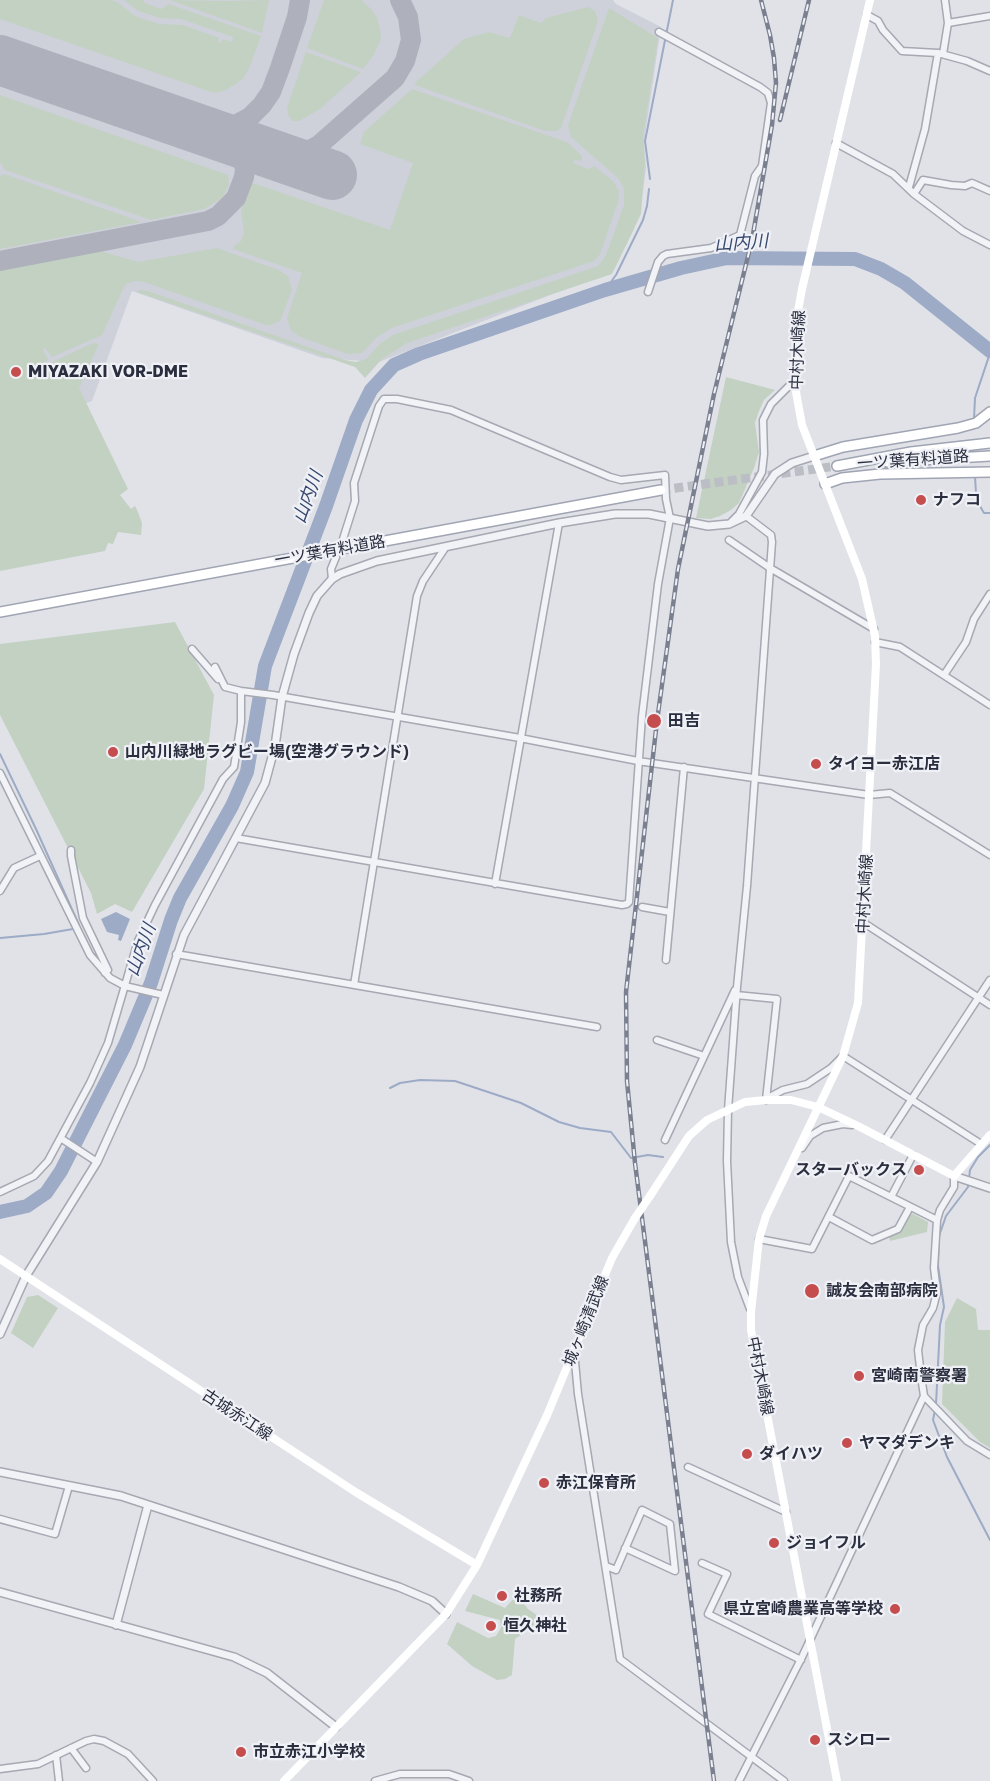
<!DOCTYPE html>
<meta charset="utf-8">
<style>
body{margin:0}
canvas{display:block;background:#e0e2e8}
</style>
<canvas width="990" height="1781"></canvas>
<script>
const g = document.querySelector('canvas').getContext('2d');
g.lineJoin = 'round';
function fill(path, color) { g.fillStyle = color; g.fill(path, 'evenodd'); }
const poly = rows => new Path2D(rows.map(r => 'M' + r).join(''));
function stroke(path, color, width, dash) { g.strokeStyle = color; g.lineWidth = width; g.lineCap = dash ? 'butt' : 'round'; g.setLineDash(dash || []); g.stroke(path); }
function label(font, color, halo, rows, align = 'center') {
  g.font = font + ' "Golos Text","Noto Sans JP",sans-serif'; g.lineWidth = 4.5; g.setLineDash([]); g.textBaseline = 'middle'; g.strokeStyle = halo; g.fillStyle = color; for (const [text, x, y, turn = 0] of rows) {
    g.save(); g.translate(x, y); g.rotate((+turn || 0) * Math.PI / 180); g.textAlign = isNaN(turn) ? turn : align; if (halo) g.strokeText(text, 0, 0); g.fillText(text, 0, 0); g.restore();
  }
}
const built = poly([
 [0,0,613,0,616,4,661,27,644,142,646,167,643,192,634,229,614,270,379,362,322,358,132,291,92,401,0,435]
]);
const green = poly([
 [0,0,111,0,117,2,135,16,159,24,183,25,219,38,218,42,221,43,223,39,232,42,233,37,181,19,160,18,138,11,124,0,143,0,145,3,161,9,169,4,261,36,250,66,243,79,226,90,214,93,0,19],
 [170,0,226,1,269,0,262,33],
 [324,0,361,0,372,10,377,18,381,33,380,42,373,56,363,69,307,48],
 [588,7,595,11,598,21,561,128,557,131,545,131,415,85,416,82,464,39,489,32,510,38,519,15,541,23,546,18],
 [609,8,658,38,643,137,645,162,641,214,612,274,407,343,382,359,365,378,355,367,137,292,140,290,148,291,345,360,356,362,366,359,381,343,393,335,598,266,606,255,624,205,624,189,619,179,571,137,568,125],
 [306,52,361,72,320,109,299,121,293,121,289,117,287,108],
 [412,89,567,142,582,156,582,161,575,160,573,163,588,169,594,166,613,181,619,191,618,202,600,254,594,261,392,328,377,337,362,353,348,354,300,337,291,331,287,318,302,273,233,249,234,246,241,241,244,233,241,210,250,182,390,230,413,163,360,144,364,132],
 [0,95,228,175,229,184,226,191,222,198,204,209,151,220,5,170,0,162],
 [4,174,142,222,0,249,0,176],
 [217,248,279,270,288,276,292,290,280,321,271,325,266,325,144,282,134,281,126,284,123,289,102,335,52,357,45,348,43,349,48,360,44,362,46,365,93,343,99,344,79,388,128,489,120,495,131,509,135,506,138,512,142,523,141,535,118,532,113,544,108,543,105,551,0,571,0,268,95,251,104,252,138,262],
 [726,377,775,390,764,400,759,411,755,423,759,452,754,468,739,503,731,510,720,516,711,519,696,518],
 [175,622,214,695,204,789,132,912,115,904,97,914,91,893,0,715,0,644],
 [913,1214,928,1222,927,1232,890,1241,889,1237,901,1231,910,1215],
 [38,1295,58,1308,33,1348,11,1333,27,1297],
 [957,1298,976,1309,978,1330,990,1330,990,1448,980,1442,942,1404,945,1322],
 [473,1594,505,1608,517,1595,528,1609,541,1618,539,1623,515,1639,512,1675,505,1679,497,1680,472,1666,447,1644,457,1622,488,1638,496,1636,501,1628,500,1620,465,1611]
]);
const water = poly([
 [116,912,130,919,121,941,118,940,119,935,107,932,101,919]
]);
const stream = poly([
 [650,179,645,141,673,0],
 [605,290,616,275,643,220,647,206,649,189],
 [974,419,975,398,990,353],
 [975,476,976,494,981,508,984,513,990,513],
 [0,754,36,829,79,925,73,929,44,934,0,938],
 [390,1088,400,1083,420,1080,455,1081,521,1103,559,1122,580,1128,611,1132,631,1158,648,1155,663,1157],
 [936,1404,940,1325,944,1307,938,1266,939,1236,946,1216,968,1187,970,1170,978,1157,990,1145],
 [935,1410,933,1420,947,1457,990,1540]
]);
const river = poly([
 [0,1212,27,1206,46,1193,61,1171,125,1045,151,983,171,920,180,898,232,806,247,772,265,666,326,506,356,420,371,390,394,365,419,354,605,290,681,268,727,258,855,259,881,269,905,283,990,351]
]);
const taxiway = poly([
 [194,128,217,129,235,125,250,117,262,105,271,92,280,68,297,17,300,0],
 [272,154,304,153,319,145,395,78,405,61,411,40,408,17,400,0],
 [0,261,208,221,218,216,236,198,244,177,245,169,241,154,224,137]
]);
const runway = poly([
 [0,60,332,175]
]);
const primaryTunnel = poly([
 [661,490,837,466]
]);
const minor = poly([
 [867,15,878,21,883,30,902,51,938,53,967,61,990,71],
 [948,23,990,16],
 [943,54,948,23,945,0],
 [836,143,893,174,914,194,963,231,990,245],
 [909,187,925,129,938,53],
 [914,194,923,180,951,185,965,186,972,183,990,191],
 [648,292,658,262,663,256,667,254,711,248,740,235,755,176,762,166,771,103,768,93,760,87,659,32],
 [746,516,771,535,772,542,747,886,737,987,728,1110,727,1161,731,1242,738,1277,750,1309],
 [732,521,739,514,762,472,764,454,763,420,771,404,794,381],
 [729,540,770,568,874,629],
 [332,579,331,569,336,557],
 [875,642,900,647,990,705],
 [192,649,218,679],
 [215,667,225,687,241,691,273,695,520,738,638,761,869,795,890,793,990,855],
 [944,675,966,642,974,619,990,594],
 [0,773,90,955,110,978,125,986,163,995],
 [236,838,622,905,627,904,629,902,642,716,658,584,670,518,666,499,665,475,621,480,610,477,451,410,397,399,384,399,379,406,354,483,355,501,343,539],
 [71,850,71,856,83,918,108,970,105,973],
 [495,884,559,523],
 [0,891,14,868,40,856],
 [642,907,670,912],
 [864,923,990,1005],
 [176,954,597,1027],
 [666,960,684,767],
 [354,985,417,596,423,581,445,548],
 [736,995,777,999,766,1100],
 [657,1040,704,1056],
 [766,1099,783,1090,807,1084,831,1068,843,1056,981,1144],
 [62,1139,97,1162],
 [665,1140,735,990],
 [885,1140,990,980],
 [802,1148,810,1136,823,1128,843,1124,852,1125],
 [954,1176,954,1187,940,1210,937,1220,934,1268,937,1292,933,1308,923,1325,918,1350,921,1376,924,1396,967,1441,990,1455],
 [0,1192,34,1176,48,1161,90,1083,108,1043,138,941,155,905,223,779,234,767,241,722,241,691],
 [891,1197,913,1155],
 [829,1217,872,1240,898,1229,910,1207],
 [759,1239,812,1249,849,1176,937,1220],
 [574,1351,578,1394,620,1659,784,1781],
 [688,1467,786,1512],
 [0,1519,55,1534,69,1486],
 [702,1563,727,1574,708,1614,801,1660],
 [606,1566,616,1570,642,1510,670,1524,675,1571,625,1548],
 [71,1748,86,1768],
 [56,1755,59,1781],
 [0,1769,38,1764,86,1741,94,1739,104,1741,128,1754,153,1781],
 [375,1781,400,1774,449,1774,469,1781],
 [739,1781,802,1657,924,1396]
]);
const tertiary = poly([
 [954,1176,990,1188],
 [0,1334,26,1276,97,1162,140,1067,184,935,265,783,275,746,282,697,294,654,309,613,317,596,332,579,340,574,377,561,559,523,615,514,649,514,708,526,729,524,746,516,775,474,792,463,814,456],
 [0,1472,121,1496,399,1587,432,1601,446,1614],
 [0,1592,234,1657,267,1673,336,1727],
 [116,1625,148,1505]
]);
const secondary = poly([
 [650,1196,689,1136,707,1120,745,1102,766,1100,791,1100,818,1107,858,1126,954,1176,990,1135],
 [0,1259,357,1493,477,1565],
 [284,1781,446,1614,477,1565,548,1413,612,1258,635,1218],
 [837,1781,751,1330,751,1312,759,1239,766,1216,843,1056,858,1003,876,664,875,636,862,579,802,425,794,381,798,311,802,289,870,0]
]);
const primary = poly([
 [814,456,843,447,958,428,976,423,990,412],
 [887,462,990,456],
 [837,466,911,452,990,443],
 [825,484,842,478,880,474,990,472],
 [0,612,661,490]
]);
const rail = poly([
 [780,120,809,0],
 [714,1781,635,1163,627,1081,626,992,657,721,678,569,714,394,752,240,772,125,776,83,774,58,770,35,761,0]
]);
const secondaryBridge = poly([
 [635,1218,650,1196]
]);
const markers = [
 [16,372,6,"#c54d4e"],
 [921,500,6,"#c54d4e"],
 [654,721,8,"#c54d4e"],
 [113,752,6,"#c54d4e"],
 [816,764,6,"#c54d4e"],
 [919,1170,6,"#c54d4e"],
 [812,1291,8,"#c54d4e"],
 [859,1376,6,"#c54d4e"],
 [847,1443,6,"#c54d4e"],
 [747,1454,6,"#c54d4e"],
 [544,1483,6,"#c54d4e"],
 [774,1543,6,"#c54d4e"],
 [502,1596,6,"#c54d4e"],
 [895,1609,6,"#c54d4e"],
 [491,1626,6,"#c54d4e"],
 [815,1740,6,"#c54d4e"],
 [241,1752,6,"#c54d4e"]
];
const streetNames = [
 ["中村木崎線",798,350,-88],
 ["一ツ葉有料道路",913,460,-4],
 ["一ツ葉有料道路",330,551,-10],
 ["中村木崎線",865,894,-87],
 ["城ヶ崎清武線",586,1321,-68],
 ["中村木崎線",760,1376,79],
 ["古城赤江線",237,1415,33]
];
const poiNames = [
 ["MIYAZAKI VOR-DME",28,372],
 ["ナフコ",933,500],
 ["田吉",668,721],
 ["山内川緑地ラグビー場(空港グラウンド)",125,752],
 ["タイヨー赤江店",828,764],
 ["スターバックス",907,1170,"right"],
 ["誠友会南部病院",826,1291],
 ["宮崎南警察署",871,1376],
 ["ヤマダデンキ",859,1443],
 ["ダイハツ",759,1454],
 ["赤江保育所",556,1483],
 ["ジョイフル",786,1543],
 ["社務所",514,1596],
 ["県立宮崎農業高等学校",883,1609,"right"],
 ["恒久神社",503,1626],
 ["スシロー",827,1740],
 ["市立赤江小学校",253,1752]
];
const waterNames = [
 ["山内川",741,243,-4],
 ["山内川",308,497,-70],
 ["山内川",141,950,-70]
];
fill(built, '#ced1da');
fill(green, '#c3d1c2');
fill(water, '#9dabc6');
stroke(stream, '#9dabc6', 2);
stroke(river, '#9dabc6', 14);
stroke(taxiway, '#aeb1bc', 20);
stroke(runway, '#aeb1bc', 50);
stroke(primaryTunnel, '#bcbec6', 9, [9, 4.5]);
stroke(minor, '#a6a8b2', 9);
stroke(tertiary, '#a6a8b2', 10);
stroke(primary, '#a0a5b3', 12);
stroke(minor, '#f2f3f7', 6);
stroke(tertiary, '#f2f3f7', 7);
stroke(secondary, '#fff', 8);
stroke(primary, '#fff', 9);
stroke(rail, '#7b8090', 4.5);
stroke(rail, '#eff1f6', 2, [7]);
stroke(secondaryBridge, '#fff', 8);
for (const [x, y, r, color] of markers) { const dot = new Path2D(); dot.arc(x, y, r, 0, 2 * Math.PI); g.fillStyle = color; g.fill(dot); stroke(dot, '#eff1f6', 2); }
label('16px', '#2a2e3e', '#eff1f6', streetNames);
label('bold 16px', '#2a2e3e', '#eff1f6', poiNames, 'left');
label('italic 18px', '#37486f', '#eff1f6', waterNames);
</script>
